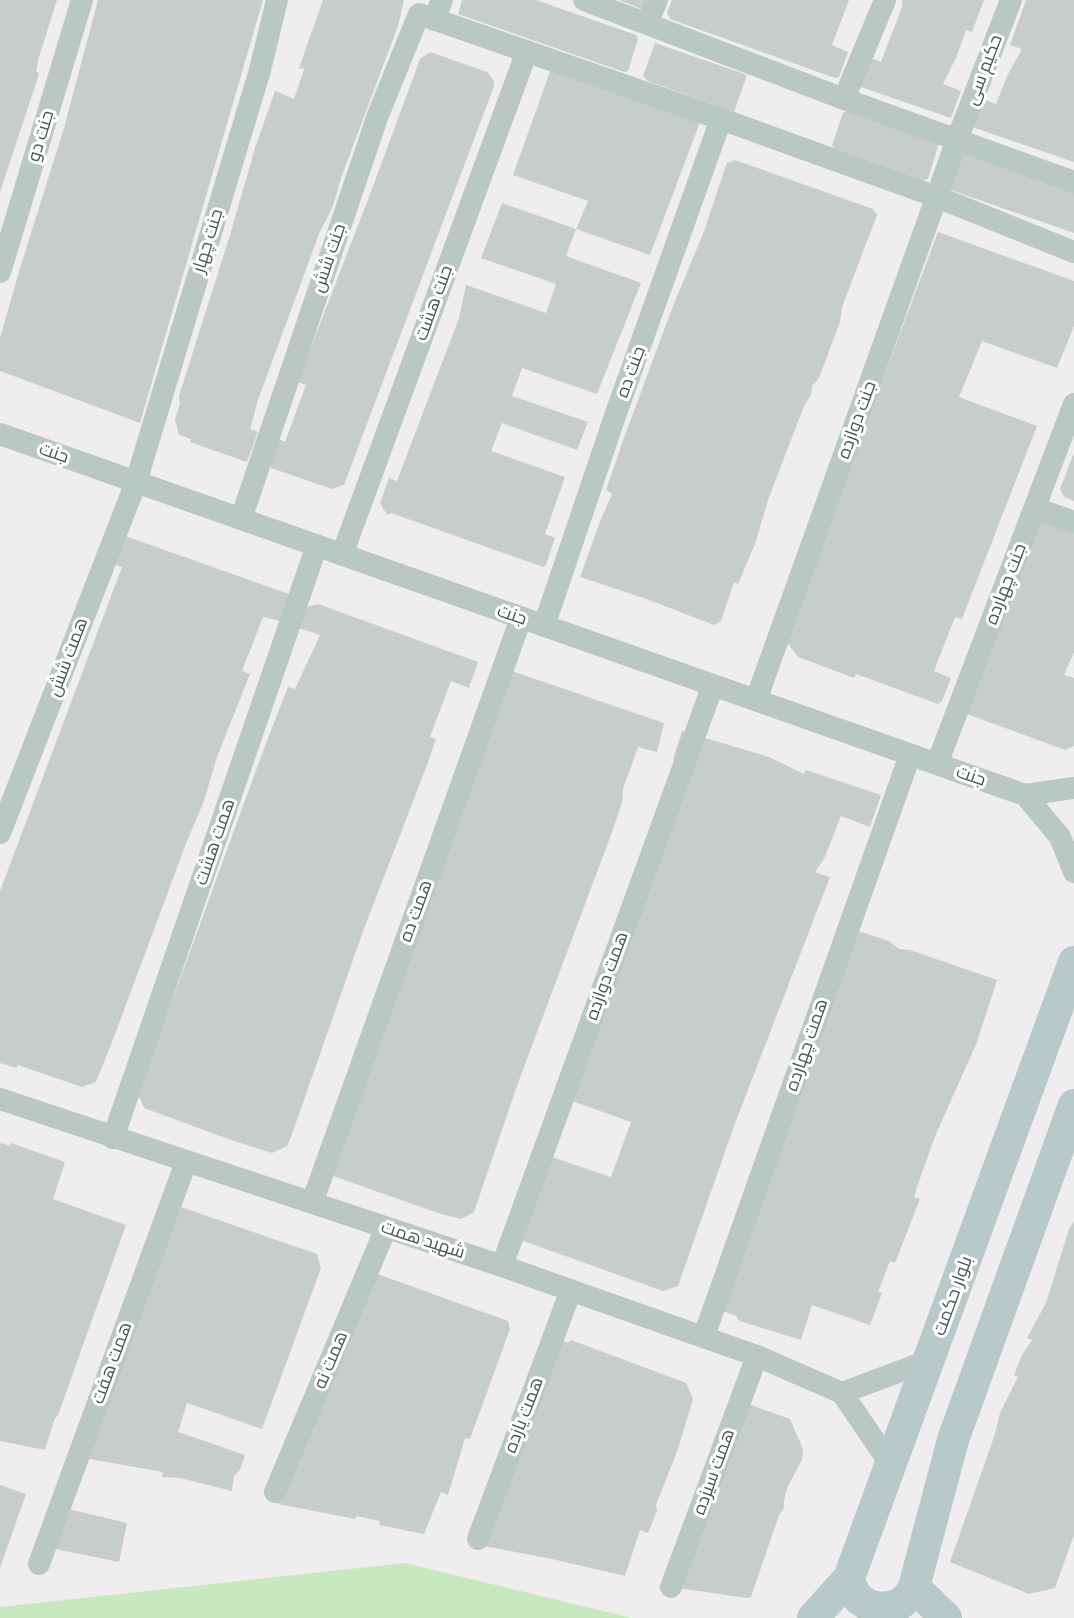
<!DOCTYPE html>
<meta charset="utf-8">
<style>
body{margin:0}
canvas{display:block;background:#efedee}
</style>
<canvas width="1074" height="1618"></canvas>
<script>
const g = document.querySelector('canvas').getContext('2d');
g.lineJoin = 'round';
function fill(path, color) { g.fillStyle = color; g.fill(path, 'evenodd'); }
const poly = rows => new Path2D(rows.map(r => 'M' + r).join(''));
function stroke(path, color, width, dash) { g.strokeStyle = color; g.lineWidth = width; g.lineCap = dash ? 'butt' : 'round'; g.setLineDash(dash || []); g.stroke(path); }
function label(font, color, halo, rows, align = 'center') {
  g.font = font + ' Cabin,Cairo,sans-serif'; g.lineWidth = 6; g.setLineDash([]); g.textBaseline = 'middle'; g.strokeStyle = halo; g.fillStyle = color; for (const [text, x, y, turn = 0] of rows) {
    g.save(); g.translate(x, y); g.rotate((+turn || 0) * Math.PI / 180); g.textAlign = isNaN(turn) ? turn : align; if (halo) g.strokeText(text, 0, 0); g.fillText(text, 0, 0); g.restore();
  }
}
const green = poly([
 [405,1563,632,1618,0,1618,0,1607]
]);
const building = poly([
 [0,0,57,0,39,57,36,71,39,74,0,192],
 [98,0,263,0,140,423,0,371,0,338,21,265,64,128],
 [323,0,404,0,398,26,341,178,333,206,319,234,258,400,250,429,258,432,247,462,190,442,191,439,179,435,175,419,180,404,179,396,230,235,255,148,275,91,294,99,304,69,299,68],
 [462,0,536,0,636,35,638,39,628,71,624,72,458,14],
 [619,0,654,0,646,11],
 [672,0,849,0,832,45,848,52,839,77,835,78,670,19,667,13],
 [902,0,984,0,972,32,966,30,956,58,943,84,961,91,951,118,855,85,864,56,881,62,902,7],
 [1026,0,1074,0,1074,162,969,126,978,97,996,104,1007,76,1022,49,1010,45],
 [655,43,747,75,734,112,648,81,643,76],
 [430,52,487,72,494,81,494,86,344,485,332,489,271,468,266,457,274,437,285,442,306,385,298,382,308,355,372,189,420,59],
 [552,66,702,117,650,255,576,229,588,201,513,175],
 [847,111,939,143,928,179,922,180,836,149,832,145,843,113],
 [956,150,1074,193,1074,233,945,188],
 [735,160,873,209,877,215,842,307,840,322,819,378,812,386,811,395,804,406,768,500,755,544,738,584,734,582,721,621,714,625,649,600,580,577,601,519,612,494,606,490,625,435,673,306,703,234,725,168,727,163],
 [502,203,576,229,566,256,641,283,597,394,522,368,512,396,588,422,577,450,502,423,491,451,565,477,545,534,555,538,546,565,543,567,391,513,387,515,380,503,389,478,397,481,459,318,466,285,546,313,556,284,481,258],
 [938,232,1074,281,1074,326,1057,368,982,341,959,397,1037,426,962,619,955,617,934,671,951,678,942,701,938,704,856,674,854,678,798,657,785,640],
 [1074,453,1074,501,1064,497,1060,489],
 [1036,520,1074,528,1074,652,1064,675,1074,678,1074,746,1065,750,959,711],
 [125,536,289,594,282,621,263,617,242,671,250,674,217,757,204,801,187,841,114,1037,96,1082,82,1087,18,1065,16,1068,0,1063,0,891,122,567,115,565],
 [318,604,478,662,469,688,451,681,430,737,436,739,427,765,362,934,291,1137,287,1146,272,1153,231,1140,144,1108,138,1094,266,743,288,687,295,689,320,635,299,628,306,607],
 [500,667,664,723,657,752,638,747,623,789,622,803,612,832,518,1083,474,1212,461,1219,438,1213,330,1175],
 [682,731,769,757,804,774,806,770,881,795,870,827,841,816,824,859,815,872,830,877,734,1126,678,1286,663,1291,515,1238,537,1152,611,1177,631,1122,558,1096,684,764,673,759],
 [848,928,889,941,899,949,910,950,997,980,977,1042,936,1134,918,1184,914,1197,920,1199,895,1263,890,1261,878,1292,882,1293,870,1325,812,1305,801,1340,743,1322,739,1321,736,1316,722,1311],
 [2,1143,10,1146,11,1143,65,1162,53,1199,126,1225,58,1415,54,1420,45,1450,0,1441,0,1144],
 [181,1207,317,1254,321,1268,262,1429,187,1403,178,1432,245,1455,240,1470,234,1476,232,1491,180,1478,162,1477,163,1472,84,1458],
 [1074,1221,1074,1535,1055,1588,1029,1594,950,1562,995,1434,1000,1413,1018,1377,1014,1375,1022,1355,1032,1340,1027,1338,1046,1303,1069,1229],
 [369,1271,508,1321,510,1329,470,1439,465,1438,448,1495,441,1492,424,1534,379,1525,380,1521,356,1516,355,1519,278,1504,287,1476],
 [560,1339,568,1343,571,1340,686,1383,693,1399,678,1449,656,1505,657,1511,648,1533,640,1530,625,1576,552,1559,474,1544],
 [740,1401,790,1419,803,1449,802,1460,788,1486,784,1500,784,1508,779,1515,751,1597,747,1598,671,1587],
 [0,1485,26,1494,0,1568],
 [56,1506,127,1523,119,1562,41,1546]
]);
const street = poly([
 [584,0,844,99,1074,182],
 [434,20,442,0],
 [647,23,657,0],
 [844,99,885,0],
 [0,272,82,0],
 [0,434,1025,795,1074,788],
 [1035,508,1074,522],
 [241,519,378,115,419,14,721,119,937,197,1074,252],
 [342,555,527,51],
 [544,626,615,416,721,119],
 [756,700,957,140,1011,0],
 [937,764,1074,404],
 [1025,795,1060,837,1074,872],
 [0,833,136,482,260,70,277,0],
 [0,1099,502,1266,757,1356,842,1393,891,1465],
 [113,1138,317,545],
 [312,1203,521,618],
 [502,1266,713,685],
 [704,1336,910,755],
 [842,1393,930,1360],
 [275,1492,386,1228],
 [478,1539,571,1290],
 [39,1564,186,1162],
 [671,1587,757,1356]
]);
const secondary = poly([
 [849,1578,852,1589,859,1599,868,1605,879,1608,890,1607,900,1604,909,1596,914,1587],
 [813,1618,849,1578,1074,962],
 [946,1618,914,1587,953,1440,1074,1105]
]);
const streetNames = [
 ["حکیم سی",984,70,-69],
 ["جنت دو",41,136,-73],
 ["جنت چهار",208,241,-73],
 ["جنت شش",329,258,-71],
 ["جنت هشت",434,303,-70],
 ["جنت ده",631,372,-70],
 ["جنت دوازده",857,420,-70],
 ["جنت",54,453,19],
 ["جنت چهارده",1006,584,-69],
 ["جنت",512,615,19],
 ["همت شش",68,657,-69],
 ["جنت",971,776,19],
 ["همت هشت",215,842,-71],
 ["همت ده",416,911,-70],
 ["همت دوازده",607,976,-70],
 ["همت چهارده",807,1045,-71],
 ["شهید همت",423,1240,18],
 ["بلوار حکمت",953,1296,-70],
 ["همت نه",331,1360,-67],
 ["همت هفت",112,1363,-70],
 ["همت یازده",524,1415,-69],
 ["همت سیزده",714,1472,-70]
];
fill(green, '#c8e9bf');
fill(building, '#c7cdcd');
stroke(street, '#b9c7c5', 22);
stroke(secondary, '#b7c9c8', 32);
label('18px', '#475755', '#fff', streetNames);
</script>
